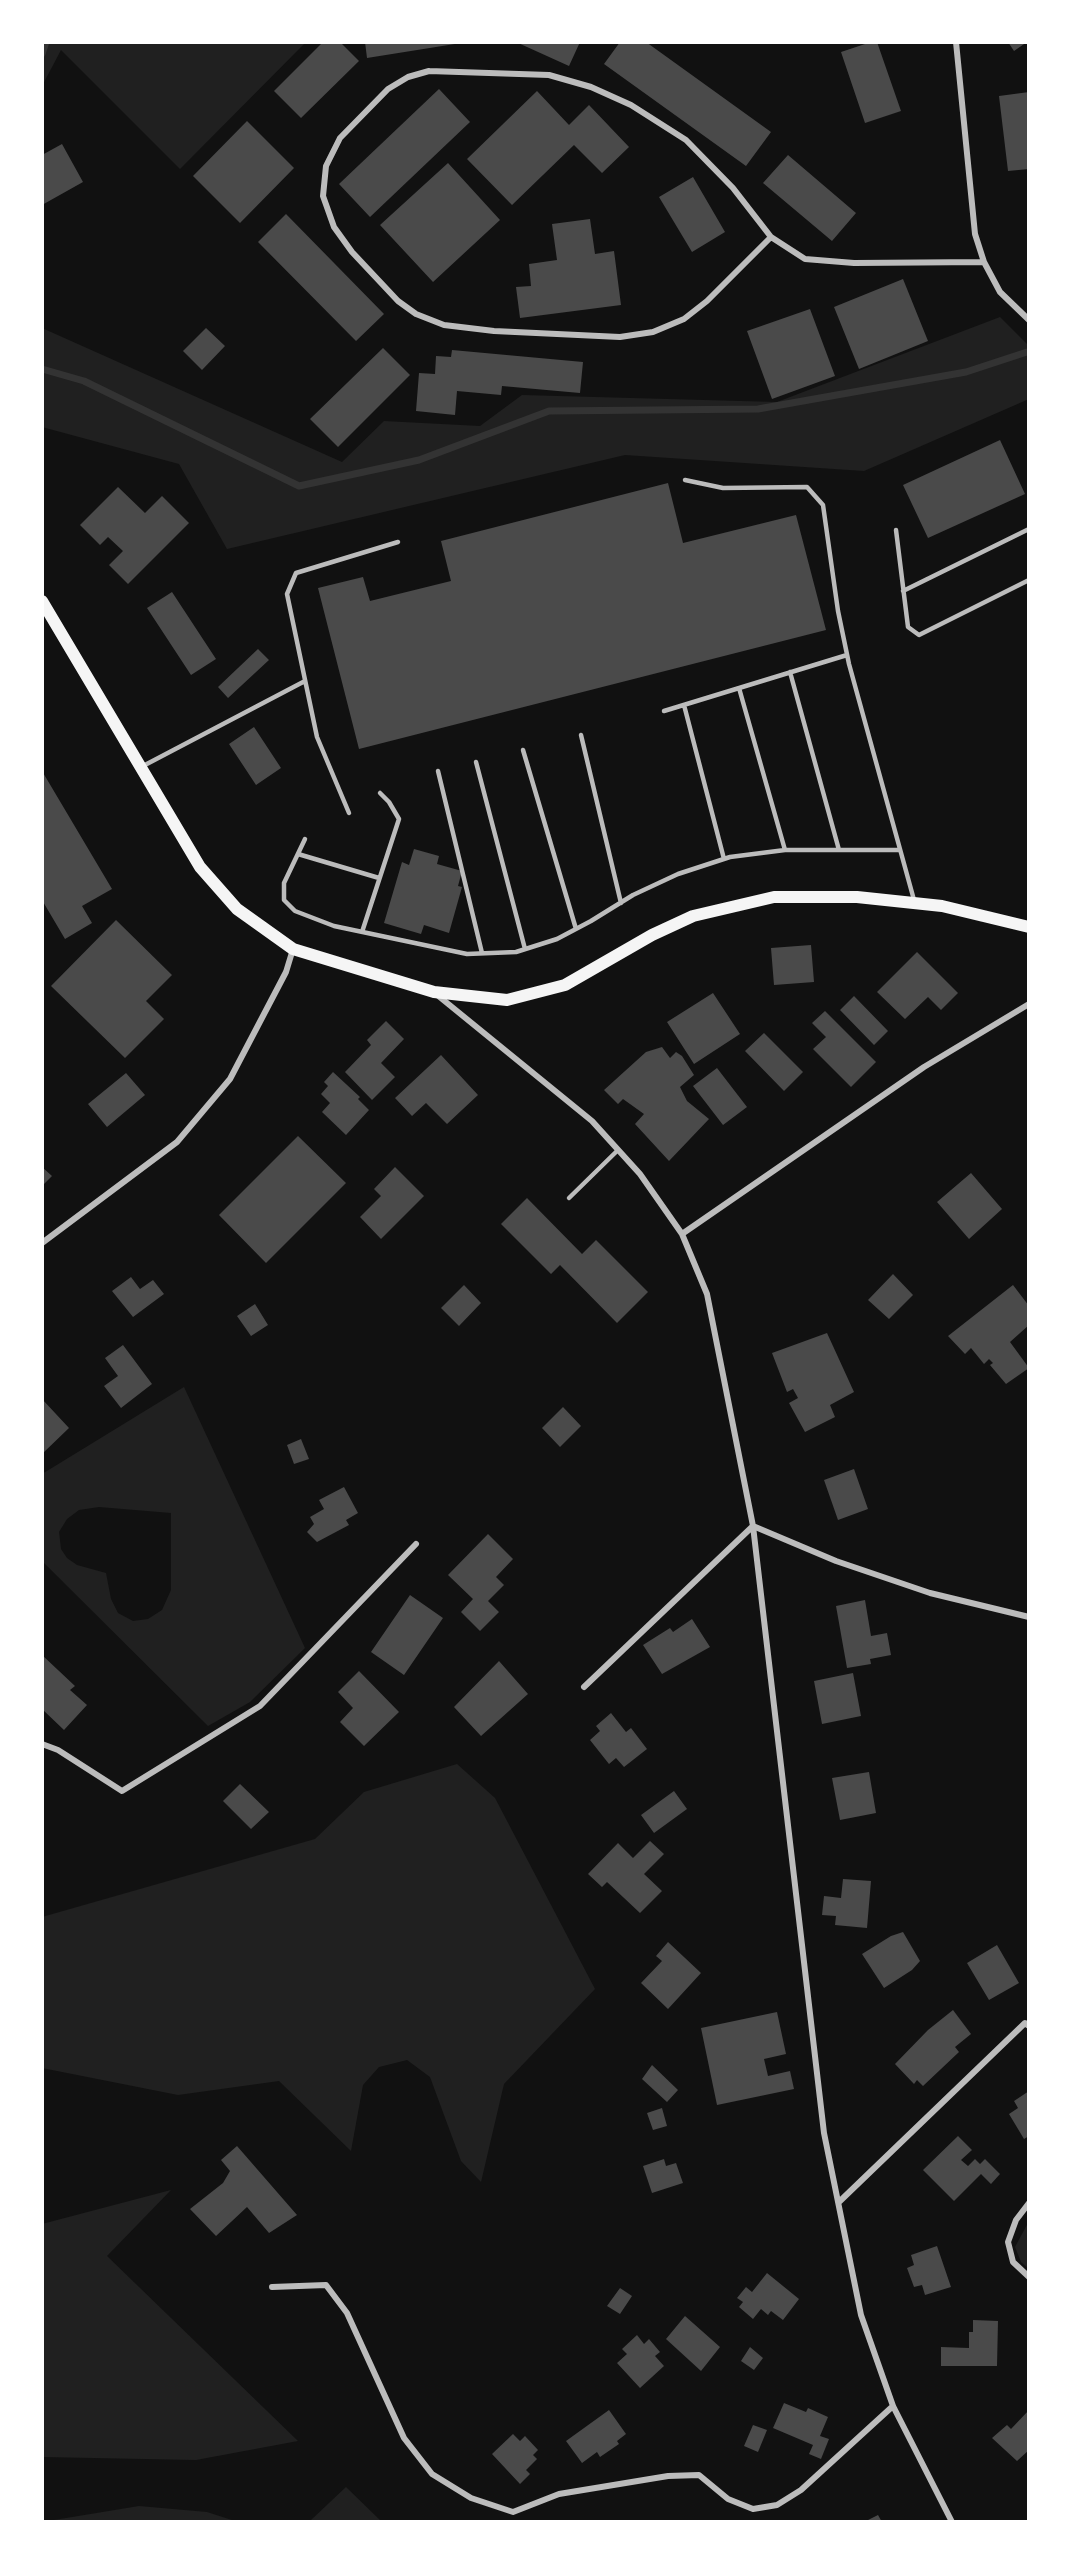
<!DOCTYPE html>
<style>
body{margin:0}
#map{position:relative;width:1071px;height:2564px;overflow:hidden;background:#111;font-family:"Asap Condensed",sans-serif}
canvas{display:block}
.frame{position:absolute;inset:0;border:44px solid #fff;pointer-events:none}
</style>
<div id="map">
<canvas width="1071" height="2564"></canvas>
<div class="frame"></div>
</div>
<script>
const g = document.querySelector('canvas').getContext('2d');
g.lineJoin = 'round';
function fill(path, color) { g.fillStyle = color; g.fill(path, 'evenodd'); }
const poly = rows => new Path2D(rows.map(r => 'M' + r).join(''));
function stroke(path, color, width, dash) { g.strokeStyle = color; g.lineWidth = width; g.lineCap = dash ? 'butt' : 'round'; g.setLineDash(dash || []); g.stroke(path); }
const green = poly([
 [42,42,306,42,180,169,61,50,42,86],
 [1000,317,1029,346,1029,399,864,471,625,455,227,549,179,464,42,427,42,328,342,462,384,421,480,426,522,395,777,402],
 [184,1387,305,1648,250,1702,208,1726,42,1561,42,1474],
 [99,1507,171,1513,171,1590,162,1610,148,1619,133,1621,118,1613,111,1599,106,1573,77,1565,67,1558,61,1549,59,1532,67,1519,79,1510],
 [457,1764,495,1798,595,1989,504,2084,481,2182,461,2161,430,2077,407,2060,379,2067,363,2085,351,2151,279,2081,178,2095,42,2068,42,1917,315,1839,364,1792],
 [171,2190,107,2256,298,2441,196,2460,42,2457,42,2224],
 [1029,2221,1029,2269,1021,2262,1015,2247],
 [346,2487,382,2522,307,2522,311,2520],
 [139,2506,207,2512,238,2522,42,2522]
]);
const stream = poly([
 [42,54,46,42],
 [42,369,84,381,299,486,419,460,549,411,758,409,966,372,1027,352]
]);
const building = poly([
 [323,42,340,42,359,61,301,118,274,91],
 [365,42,460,42,461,43,367,58],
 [516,42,580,42,569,66],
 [620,42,646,42,771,132,746,166,604,64],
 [871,42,877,42,901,111,865,123,841,52],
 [1008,42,1027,42,1014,51],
 [439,89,470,122,370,217,339,184],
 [537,91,569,125,589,105,629,147,602,173,574,145,512,205,467,159],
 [1029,92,1029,169,1008,171,999,96],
 [247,121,294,168,240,223,193,176],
 [62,144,83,182,42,205,42,155],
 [788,155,856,213,832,241,763,183],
 [448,163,500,220,433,282,380,225],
 [693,177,725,232,692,252,659,197],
 [286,214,384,314,356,341,258,242],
 [590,219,595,254,614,251,621,305,520,318,516,287,531,286,529,264,557,260,552,224],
 [903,279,928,341,859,369,834,307],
 [810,309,835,376,772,399,747,331],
 [206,328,225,346,202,370,183,351],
 [383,348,410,375,338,447,310,419],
 [452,350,583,362,580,393,502,386,501,395,457,391,455,415,416,411,419,373,435,374,436,356,451,357],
 [1000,440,1025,494,928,538,903,485],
 [668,483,683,543,796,515,826,630,359,749,318,588,363,577,370,601,451,581,441,541],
 [118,487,145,513,162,496,189,523,128,584,109,565,123,551,108,537,100,545,80,525],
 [172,592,216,659,191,675,147,608],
 [258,649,269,660,228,698,218,687],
 [254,727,281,768,256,785,229,744],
 [42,771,112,889,82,906,92,923,65,939,42,900],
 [414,849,439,856,437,864,462,871,458,886,462,887,449,933,424,925,421,934,384,923,402,862,409,865],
 [116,920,172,975,146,1001,164,1019,125,1058,51,986],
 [811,945,814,982,774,985,771,948],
 [917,952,958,993,941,1010,928,997,905,1019,877,992],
 [713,993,740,1034,694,1064,667,1022],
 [854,996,888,1031,874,1045,840,1010],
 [825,1011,876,1062,851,1087,813,1049,826,1037,812,1023],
 [386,1021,404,1039,381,1063,395,1077,372,1100,345,1072,371,1045,367,1040],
 [764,1033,803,1072,784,1091,745,1051],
 [662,1047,670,1058,676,1052,682,1056,694,1075,680,1087,687,1101,709,1119,669,1161,635,1124,644,1114,623,1099,618,1104,604,1090,646,1052],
 [441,1055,478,1095,447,1124,426,1103,412,1116,395,1098],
 [717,1068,747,1107,723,1125,693,1086],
 [333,1072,360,1097,358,1099,369,1110,346,1135,322,1112,330,1103,321,1094,328,1086,324,1082],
 [126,1073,145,1095,107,1127,88,1104],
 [298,1136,346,1183,266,1263,219,1215],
 [42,1167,52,1176,42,1186],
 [395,1167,424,1196,381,1239,360,1217,381,1196,374,1189],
 [971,1173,1002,1209,969,1239,937,1202],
 [527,1198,582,1254,596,1240,648,1292,617,1323,560,1265,551,1274,501,1224],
 [893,1274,913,1295,889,1319,868,1300],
 [131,1277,140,1289,153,1280,164,1294,133,1317,112,1291],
 [464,1285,481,1303,459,1326,441,1308],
 [1013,1285,1029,1306,1029,1325,1010,1342,1029,1368,1006,1384,990,1365,993,1363,989,1359,984,1364,971,1348,965,1354,948,1336],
 [255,1304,268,1325,251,1336,237,1316],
 [827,1333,854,1392,830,1405,835,1417,805,1432,789,1403,798,1398,793,1389,787,1392,772,1353],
 [123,1345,152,1384,121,1408,104,1386,118,1376,105,1358],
 [42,1399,69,1428,42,1454],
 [563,1407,581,1426,560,1447,542,1428],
 [301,1439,309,1459,294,1464,287,1445],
 [854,1469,868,1509,838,1520,824,1480],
 [344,1487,358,1513,346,1520,349,1525,317,1542,307,1532,314,1524,310,1517,324,1509,319,1500],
 [488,1534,513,1559,496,1577,504,1585,488,1601,499,1612,480,1631,461,1612,473,1599,448,1575],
 [410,1595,443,1618,404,1675,371,1652],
 [865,1600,871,1636,887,1633,891,1655,870,1659,871,1664,847,1668,836,1606],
 [692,1619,710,1647,662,1674,643,1645,670,1628,673,1632],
 [42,1655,75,1686,70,1690,87,1705,64,1730,42,1709],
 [499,1661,528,1694,481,1736,454,1707],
 [359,1671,399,1712,364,1746,340,1722,353,1708,338,1692],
 [853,1673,861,1716,822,1724,814,1681],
 [611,1713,626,1732,631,1728,647,1749,624,1767,616,1758,609,1764,590,1740,600,1731,596,1726],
 [869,1772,876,1813,840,1820,832,1778],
 [240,1784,269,1812,251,1829,223,1801],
 [674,1791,687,1809,654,1833,641,1815],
 [650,1841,664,1854,644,1874,662,1891,640,1913,607,1882,602,1887,588,1874,618,1843,633,1858],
 [843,1879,871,1881,867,1928,835,1925,836,1916,822,1915,824,1896,841,1898],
 [903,1932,920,1961,912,1970,884,1988,862,1954,891,1936],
 [668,1942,701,1973,668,2009,641,1983,662,1961,656,1956],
 [997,1945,1019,1983,989,2000,967,1963],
 [953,2010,971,2034,955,2047,959,2052,923,2086,917,2080,914,2084,895,2064,928,2030],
 [777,2012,786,2054,764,2059,768,2076,790,2071,794,2089,717,2105,701,2028],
 [652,2065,678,2090,667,2102,642,2079],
 [1029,2091,1029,2136,1024,2139,1009,2114,1018,2108,1014,2101],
 [662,2108,667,2126,653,2130,647,2113],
 [958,2136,972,2150,961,2160,968,2166,975,2159,980,2164,985,2159,1000,2174,991,2184,981,2174,954,2201,923,2170],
 [237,2146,297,2215,269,2233,247,2207,216,2236,190,2209,223,2183,230,2171,221,2160],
 [664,2159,666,2166,676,2163,683,2183,652,2193,643,2166],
 [937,2246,951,2287,925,2295,922,2285,914,2287,907,2268,914,2265,911,2255],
 [767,2273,799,2299,783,2320,771,2311,768,2315,761,2309,753,2319,739,2307,743,2302,737,2298,746,2287,752,2292],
 [620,2288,632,2296,620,2314,607,2306],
 [685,2316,720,2347,701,2371,666,2339],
 [973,2320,998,2321,997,2366,941,2366,941,2347,969,2348,969,2332,973,2332],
 [637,2335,644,2344,649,2339,660,2352,655,2356,664,2366,640,2388,617,2363,627,2354,622,2349],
 [750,2347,763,2358,754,2370,741,2361],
 [784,2403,806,2412,808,2408,828,2417,820,2436,829,2439,821,2459,809,2454,813,2445,773,2428],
 [609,2410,626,2434,617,2441,619,2444,600,2457,597,2452,582,2463,566,2441],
 [1029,2410,1029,2450,1017,2461,992,2438,1007,2425,1011,2429],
 [753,2425,767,2430,758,2452,744,2446],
 [513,2434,520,2441,525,2436,538,2450,533,2455,537,2459,526,2470,530,2474,520,2484,492,2454],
 [878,2515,882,2522,864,2522]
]);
const service = poly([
 [685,480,723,488,807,487,823,505,838,611,849,664,914,900],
 [896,530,908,627,919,635,1029,580],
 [903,591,1029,529],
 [790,672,839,850],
 [739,688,785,850],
 [684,705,724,859],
 [664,711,847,655],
 [581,735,621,903],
 [523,750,576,929],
 [476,762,525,949],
 [143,766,305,681],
 [438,771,482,953],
 [349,813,317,737,287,594,296,573,398,542],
 [305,839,284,883,284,900,295,911,334,926,467,954,516,952,557,939,591,921,633,895,678,874,730,857,785,850,900,850],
 [298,854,379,878],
 [362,932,399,819,389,802,380,793],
 [569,1198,618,1150]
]);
const minor = poly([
 [956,42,975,234,984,262,1000,292,1029,320],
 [429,71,549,75,591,87,631,105,686,140,733,188,771,237,707,301,684,319,653,332,620,337,494,331,444,325,416,314,398,301,352,252,334,227,323,196,326,166,340,138,388,89,408,77,429,71],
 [771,237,805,259,854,263,984,262],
 [436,994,592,1121,640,1174,682,1234,707,1294,753,1526,824,2133,861,2315,893,2406,952,2522],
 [682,1234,924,1067,1029,1004],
 [42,1243,177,1142,230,1079,286,972,293,949],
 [584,1687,753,1526,836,1561,930,1593,1029,1617],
 [42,1744,58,1750,122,1791,260,1706,416,1544],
 [839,2202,1025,2023,1029,2026],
 [1029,2203,1016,2220,1008,2242,1013,2262,1029,2277],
 [272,2287,326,2285,347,2313,404,2438,432,2474,471,2498,513,2512,559,2494,668,2476,699,2475,728,2499,753,2509,777,2505,801,2490,893,2406]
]);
const secondary = poly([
 [42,601,200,867,237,909,293,949,434,992,507,1000,565,985,652,935,693,916,774,897,857,897,942,906,1029,927]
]);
fill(green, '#202020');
stroke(stream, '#333', 7);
fill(building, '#4a4a4a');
stroke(service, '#bcbcbc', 4.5);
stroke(minor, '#bcbcbc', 6);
stroke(secondary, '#f5f5f5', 12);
</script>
